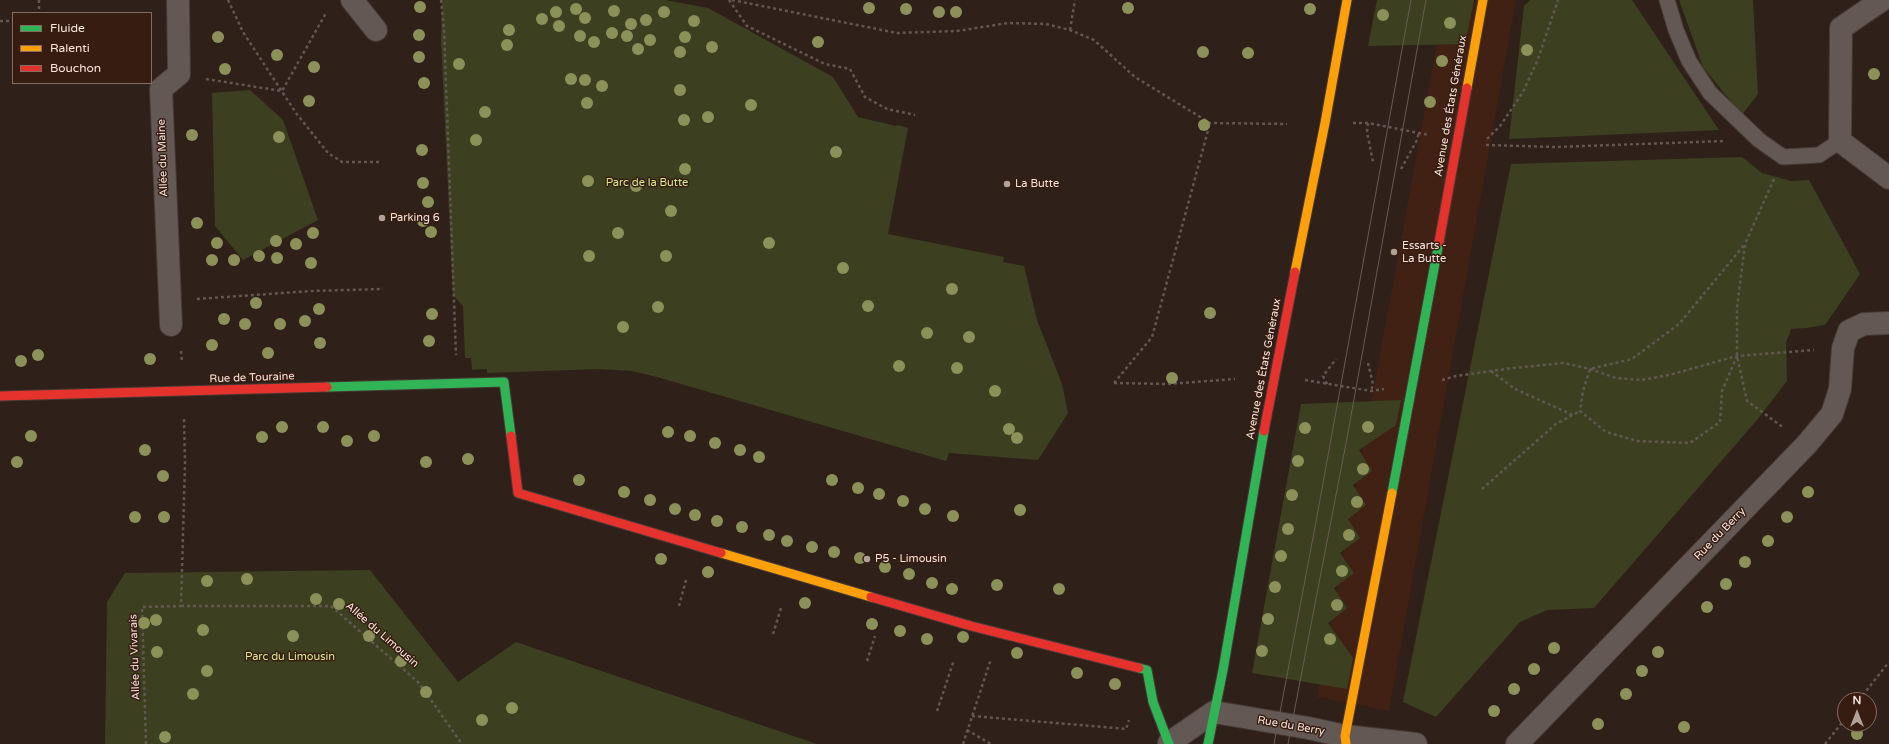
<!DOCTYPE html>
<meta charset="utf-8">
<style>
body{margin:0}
#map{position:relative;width:1889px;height:744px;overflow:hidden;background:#2f2019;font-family:"Varela Round",sans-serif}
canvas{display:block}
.legend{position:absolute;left:12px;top:12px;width:140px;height:72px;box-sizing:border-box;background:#371c11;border:1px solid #856d63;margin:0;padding:5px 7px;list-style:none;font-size:12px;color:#f9e6de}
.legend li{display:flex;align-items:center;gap:8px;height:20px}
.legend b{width:20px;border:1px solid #856d63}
.north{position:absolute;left:1837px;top:692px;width:40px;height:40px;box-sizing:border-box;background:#371c11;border:1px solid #856d63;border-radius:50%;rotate:0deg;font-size:11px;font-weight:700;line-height:16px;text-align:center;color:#f9e6de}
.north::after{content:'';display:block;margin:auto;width:14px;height:18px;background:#b2a199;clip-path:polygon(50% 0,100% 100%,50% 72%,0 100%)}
</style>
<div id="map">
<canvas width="1889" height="744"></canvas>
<ul class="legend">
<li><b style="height:5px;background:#30b455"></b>Fluide</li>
<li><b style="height:5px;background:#ff9f0a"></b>Ralenti</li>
<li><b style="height:5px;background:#e5322d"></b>Bouchon</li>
</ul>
<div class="north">N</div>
</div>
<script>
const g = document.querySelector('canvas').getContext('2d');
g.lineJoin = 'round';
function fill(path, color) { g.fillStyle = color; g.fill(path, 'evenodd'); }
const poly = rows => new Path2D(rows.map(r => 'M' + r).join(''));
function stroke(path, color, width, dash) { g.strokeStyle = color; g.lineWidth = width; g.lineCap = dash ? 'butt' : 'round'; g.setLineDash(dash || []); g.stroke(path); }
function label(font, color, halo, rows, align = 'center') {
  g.font = font + ' "Varela Round",sans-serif'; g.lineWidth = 3; g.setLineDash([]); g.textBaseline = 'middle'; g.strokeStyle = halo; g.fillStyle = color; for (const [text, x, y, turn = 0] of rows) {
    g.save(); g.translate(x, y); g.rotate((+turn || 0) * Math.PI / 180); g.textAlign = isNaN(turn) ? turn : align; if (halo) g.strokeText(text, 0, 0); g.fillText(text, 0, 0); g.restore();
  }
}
const built = poly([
 [1445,0,1516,0,1389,711,1317,697]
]);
const green = poly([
 [442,0,665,0,708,8,833,77,858,117,896,126,897,125,908,128,888,234,1004,257,1003,262,1024,266,1037,320,1062,384,1068,413,1038,460,949,453,946,461,657,377,632,371,599,369,487,373,487,369,472,370,471,358,465,358,463,306,453,295,441,40],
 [1377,0,1474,0,1465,44,1368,46],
 [1530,0,1632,0,1719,130,1509,139,1524,6],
 [1679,0,1753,0,1758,94,1742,115,1703,67],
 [250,90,283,120,318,220,243,260,215,226,212,93],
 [1742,157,1762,173,1791,181,1809,180,1860,274,1825,325,1806,328,1791,329,1786,343,1787,381,1757,420,1594,608,1547,610,1520,622,1436,717,1403,702,1511,164],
 [1401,400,1396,425,1359,450,1372,471,1353,485,1366,505,1348,519,1360,538,1340,553,1354,573,1334,588,1347,608,1328,623,1353,658,1347,689,1252,673,1301,404],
 [370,570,458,682,516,642,817,744,105,744,107,602,125,573]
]);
const path = poly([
 [39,0,39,13],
 [228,0,243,32,296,113,328,153,342,162,379,162],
 [441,0,444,29,456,355],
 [729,0,747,26,825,64,850,69,865,97,887,109,915,115],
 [732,0,897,33,957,31,1008,23,1046,24,1070,30,1094,40,1135,77,1210,123,1287,124],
 [0,21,13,21],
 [1070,30,1075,0],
 [206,79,282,91,326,13],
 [1353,123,1368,123,1429,135],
 [1368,123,1367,132,1373,162],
 [1487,139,1500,126,1523,92,1538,59,1558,0],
 [1486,145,1556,147,1725,141],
 [1401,169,1417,140,1419,132],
 [1774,179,1745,244,1737,308,1737,356,1747,401,1784,428],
 [197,299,311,291,383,289],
 [181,351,182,362],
 [1737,356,1722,391,1720,422,1690,443,1638,441,1606,432,1580,411,1583,391,1590,369,1632,359,1679,324,1745,244],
 [1368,363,1373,384,1371,391],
 [1491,371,1515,389,1573,415],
 [1305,380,1371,391,1384,389],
 [1442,380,1456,376,1513,368,1564,363,1590,369,1616,378,1641,380,1669,375,1737,356,1814,350],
 [1114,383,1152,337,1210,123],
 [1114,383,1168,384,1235,379],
 [1327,384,1323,376,1336,359],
 [1482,489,1556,424,1580,411],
 [181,606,331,606,419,683,462,744],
 [679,606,686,580],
 [773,634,781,608],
 [867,661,875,636],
 [1859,700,1889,662],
 [937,711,954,660],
 [972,716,1126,729,1129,720],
 [967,730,991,744],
 [146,744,142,607,181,606,185,464,184,419],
 [963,744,991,659],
 [1825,744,1845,719]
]);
const lane = poly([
 [1667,0,1676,30,1689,61,1710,93,1759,140,1783,157,1819,155,1840,141]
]);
const street = poly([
 [352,0,376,30],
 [1882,0,1841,28,1840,141,1889,178],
 [171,325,161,89,179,74,178,0],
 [1169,743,1214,712,1308,728,1345,736,1416,744],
 [1517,744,1807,444,1832,414,1840,389,1843,348,1849,331,1864,324,1889,323]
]);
const fast = poly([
 [327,387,504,382,511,436],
 [1392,493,1439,242],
 [1139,668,1147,670,1153,702,1169,744],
 [1208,744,1223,670,1264,431]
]);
const slow = poly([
 [1467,88,1483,0],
 [1295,272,1325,123,1347,0],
 [721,553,871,597],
 [1346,744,1345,736,1392,493]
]);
const jam = poly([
 [1439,242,1467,88],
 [0,396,327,387],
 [1264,431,1295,272],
 [511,436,518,493,721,553],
 [871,597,971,626,1139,668]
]);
const tram = poly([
 [1274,744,1315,527,1411,0],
 [1288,744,1347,438,1426,0]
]);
const trees = [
 [420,7],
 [869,8],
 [1128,8],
 [576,9],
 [906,9],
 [1310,9],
 [614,11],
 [556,12],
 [664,12],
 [939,12],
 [956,12],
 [1383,15],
 [585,18],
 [542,19],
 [646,20],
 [694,21],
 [1450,23],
 [631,24],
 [559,26],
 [509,30],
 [612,33],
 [419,35],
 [580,36],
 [627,36],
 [218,37],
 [685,37],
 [650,40],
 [594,42],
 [818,42],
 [507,45],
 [712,47],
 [638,49],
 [1527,50],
 [680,52],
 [1203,52],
 [1248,53],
 [277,55],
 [419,57],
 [1442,61],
 [459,64],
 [314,67],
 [225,69],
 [1874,74],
 [571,79],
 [585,80],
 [424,83],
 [602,86],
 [680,90],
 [309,101],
 [1430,102],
 [587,103],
 [751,105],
 [485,112],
 [708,117],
 [684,120],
 [1204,125],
 [192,135],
 [279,137],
 [476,140],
 [422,150],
 [836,152],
 [685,169],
 [588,181],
 [423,183],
 [636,186],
 [428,202],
 [671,211],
 [423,221],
 [197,223],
 [431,232],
 [313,233],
 [618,233],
 [276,241],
 [217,243],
 [769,243],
 [296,244],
 [259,256],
 [589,256],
 [666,256],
 [277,258],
 [212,260],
 [234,260],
 [311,263],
 [843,268],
 [952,289],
 [256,303],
 [868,306],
 [658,307],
 [319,309],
 [1210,313],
 [432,314],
 [224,319],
 [305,321],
 [245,324],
 [280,324],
 [623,327],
 [927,333],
 [969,337],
 [429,341],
 [320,343],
 [212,345],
 [268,353],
 [38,355],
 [150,359],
 [21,361],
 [899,366],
 [957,368],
 [1172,378],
 [995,391],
 [282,427],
 [323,427],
 [1368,427],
 [1305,428],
 [1009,429],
 [668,432],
 [31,436],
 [374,436],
 [690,436],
 [262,437],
 [1017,438],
 [347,441],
 [715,443],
 [145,450],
 [740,450],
 [759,457],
 [468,459],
 [1298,461],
 [17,462],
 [426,462],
 [1363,469],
 [163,476],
 [579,480],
 [832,480],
 [858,488],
 [624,492],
 [1808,492],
 [879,494],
 [1292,495],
 [650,500],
 [903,501],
 [1357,502],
 [675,509],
 [925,509],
 [1020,510],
 [695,515],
 [953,516],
 [135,517],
 [164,517],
 [1787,517],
 [717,521],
 [742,527],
 [1288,529],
 [769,535],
 [1349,535],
 [787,541],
 [1768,541],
 [812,547],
 [834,552],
 [1281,556],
 [860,558],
 [661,559],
 [1745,562],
 [885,567],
 [1342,571],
 [708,572],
 [909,574],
 [247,579],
 [207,581],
 [932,583],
 [1726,584],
 [997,585],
 [1275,587],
 [952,589],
 [1059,589],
 [316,599],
 [805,603],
 [339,604],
 [1337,605],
 [1707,607],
 [1268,619],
 [156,620],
 [144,623],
 [872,624],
 [203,630],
 [900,631],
 [293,636],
 [369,636],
 [963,637],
 [927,639],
 [1330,639],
 [1554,648],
 [1262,651],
 [157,652],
 [1658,652],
 [1017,653],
 [401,661],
 [1534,669],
 [207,671],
 [1642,671],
 [1077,673],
 [1115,684],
 [1514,689],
 [426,692],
 [193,694],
 [1626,694],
 [512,708],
 [1494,711],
 [482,720],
 [1598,724],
 [1684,727],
 [1857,734],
 [165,737]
];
const markers = [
 [1007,184,4,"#b2a199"],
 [382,218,4,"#b2a199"],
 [1394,252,4,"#b2a199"],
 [867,559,4,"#b2a199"]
];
const streetNames = [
 ["Avenue des États Généraux",1451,106,-80],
 ["Allée du Maine",163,158,-92],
 ["Avenue des États Généraux",1264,369,-79],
 ["Rue de Touraine",252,378,-2],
 ["Rue du Berry",1720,534,-46],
 ["Allée du Limousin",382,635,41],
 ["Allée du Vivarais",135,657,-92],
 ["Rue du Berry",1291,726,10]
];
const parkNames = [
 ["Parc de la Butte",647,183],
 ["Parc du Limousin",290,657]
];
const poiNames = [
 ["La Butte",1015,184],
 ["Parking 6",390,218],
 ["Essarts -",1402,246],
 ["La Butte",1402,259],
 ["P5 - Limousin",875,559]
];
fill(built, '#402114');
fill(green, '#3c4020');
stroke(lane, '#473a35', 17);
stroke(street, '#473a35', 24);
stroke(fast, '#473a35', 11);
stroke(slow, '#473a35', 11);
stroke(jam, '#473a35', 11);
stroke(path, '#625752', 2.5, [3, 3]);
stroke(lane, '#645854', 15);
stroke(street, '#645854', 22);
stroke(fast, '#30b455', 9);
stroke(slow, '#ff9f0a', 9);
stroke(jam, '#e5322d', 9);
stroke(tram, '#665c55', 1);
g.fillStyle = '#8c9059';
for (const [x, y] of trees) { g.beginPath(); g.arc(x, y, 6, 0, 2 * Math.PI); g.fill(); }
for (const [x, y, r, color] of markers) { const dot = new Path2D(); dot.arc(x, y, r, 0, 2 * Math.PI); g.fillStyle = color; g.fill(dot); stroke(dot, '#371c11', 1.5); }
label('11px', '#f9e6de', '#371c11', streetNames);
label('11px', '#d9ec8d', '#371c11', parkNames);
label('11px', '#f9e6de', '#371c11', poiNames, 'left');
</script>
